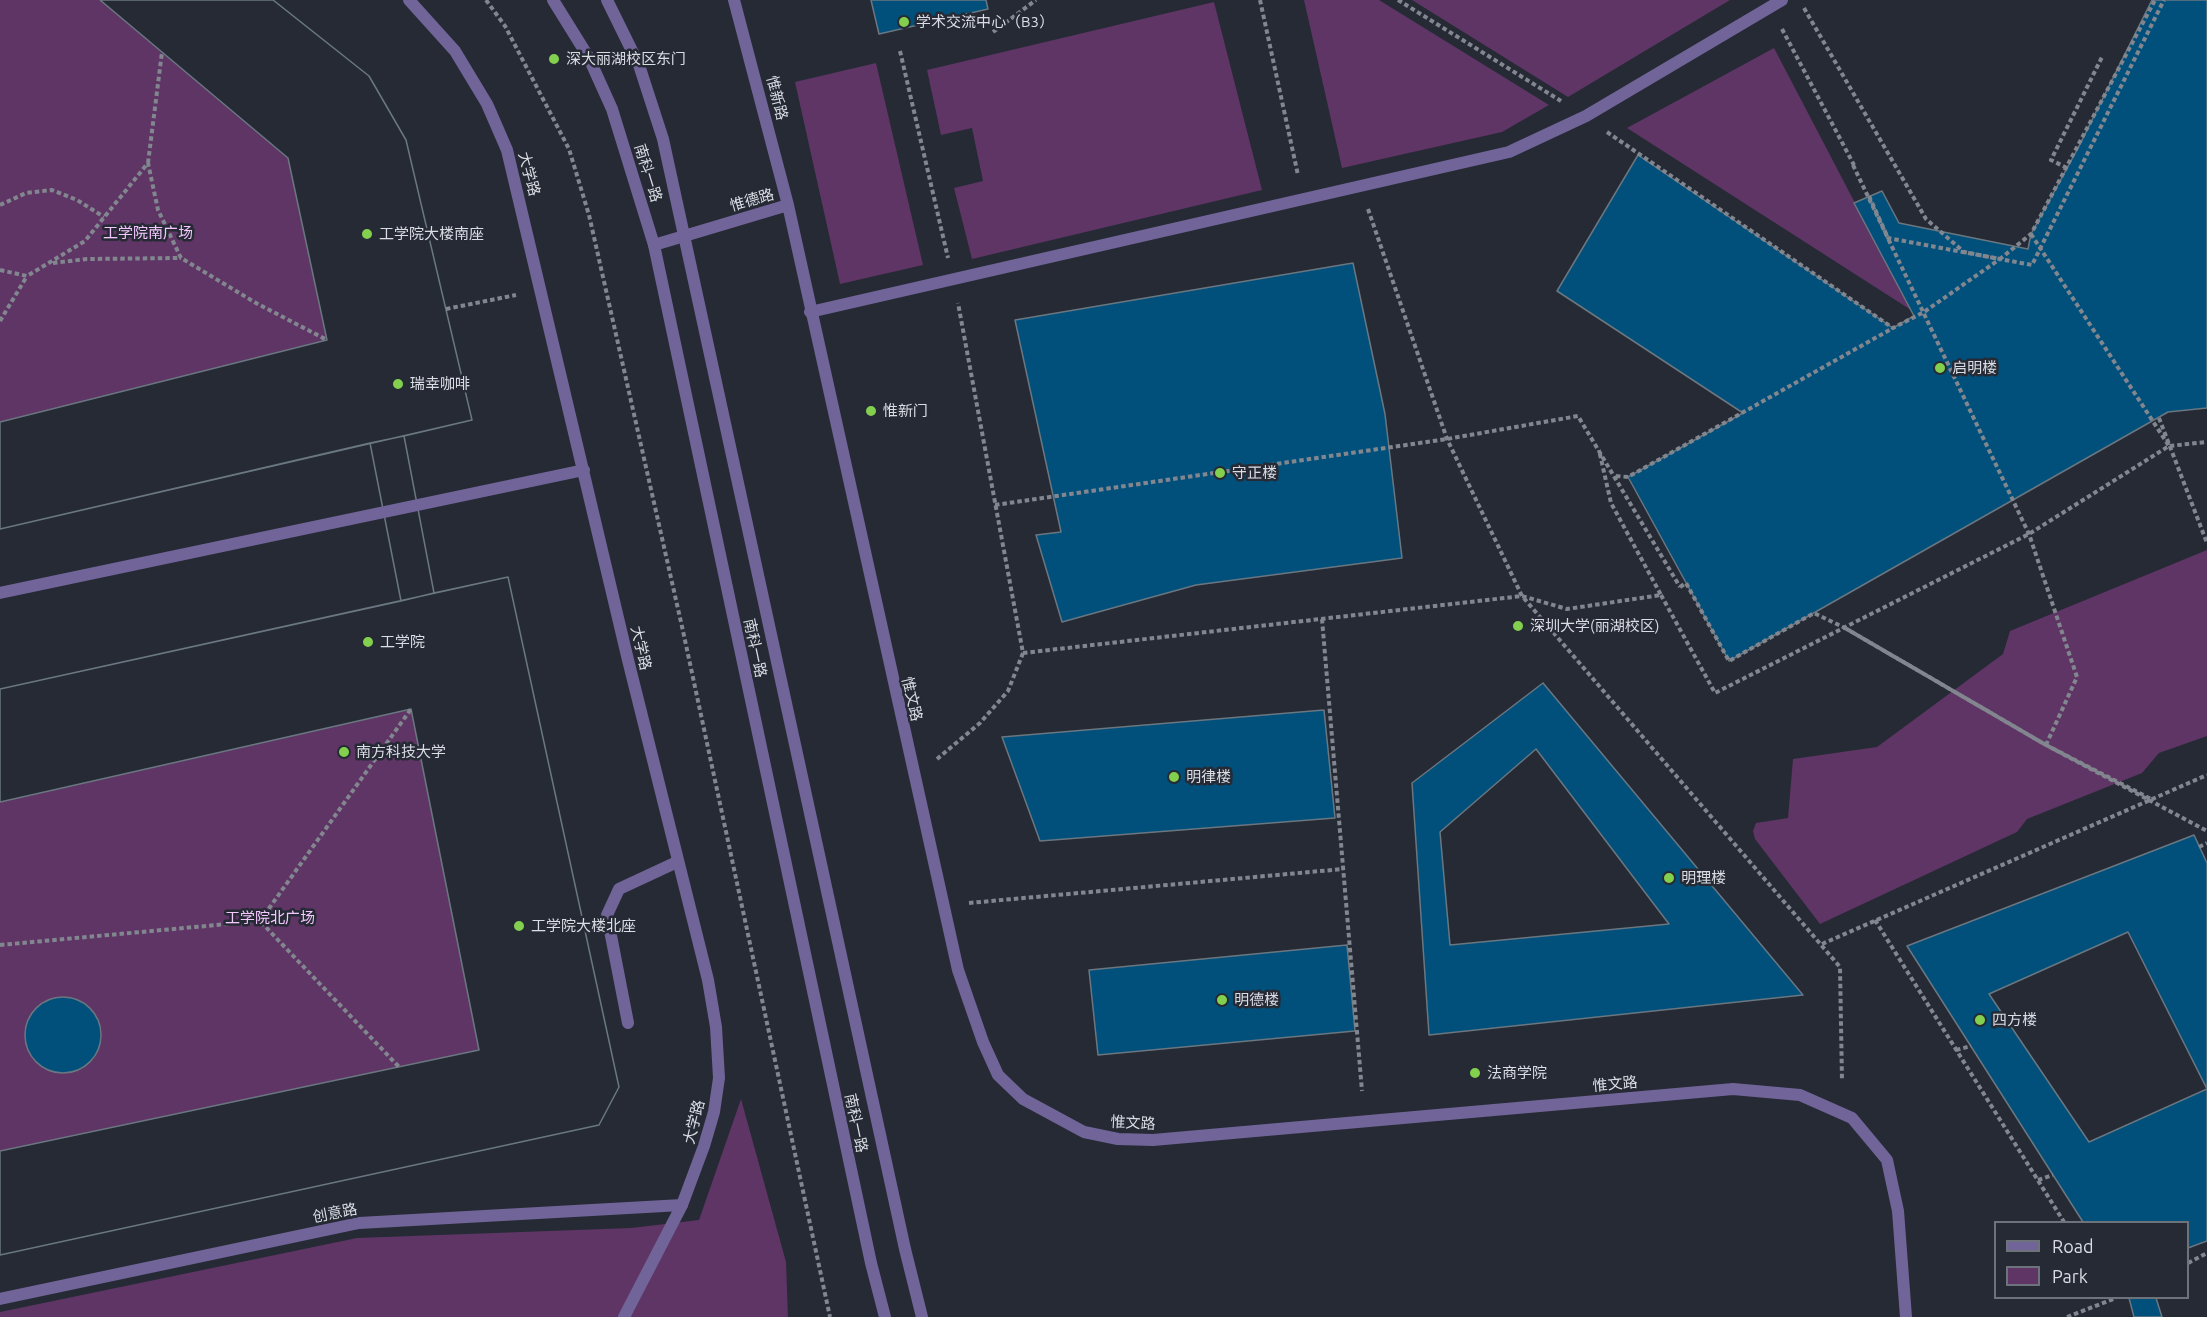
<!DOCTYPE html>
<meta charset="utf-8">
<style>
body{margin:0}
#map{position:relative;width:2207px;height:1317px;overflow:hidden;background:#252a35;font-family:Ubuntu,sans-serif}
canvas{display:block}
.legend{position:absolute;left:1994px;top:1221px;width:195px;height:78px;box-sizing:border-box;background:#252a35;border:2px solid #6d727b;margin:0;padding:8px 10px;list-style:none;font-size:18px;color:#dadde4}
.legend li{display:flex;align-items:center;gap:12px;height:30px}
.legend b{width:30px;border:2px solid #6d727b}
</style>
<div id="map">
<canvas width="2207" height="1317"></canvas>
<ul class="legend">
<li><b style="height:8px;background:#716498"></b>Road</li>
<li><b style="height:16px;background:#5e3565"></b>Park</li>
</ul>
</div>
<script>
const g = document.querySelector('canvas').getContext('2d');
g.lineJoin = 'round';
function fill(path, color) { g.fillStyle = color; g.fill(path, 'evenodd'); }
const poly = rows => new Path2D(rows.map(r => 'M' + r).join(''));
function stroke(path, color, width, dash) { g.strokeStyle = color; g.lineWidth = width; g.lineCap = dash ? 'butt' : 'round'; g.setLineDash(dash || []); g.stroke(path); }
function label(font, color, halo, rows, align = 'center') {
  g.font = font + ' Ubuntu,"Noto Sans SC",sans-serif'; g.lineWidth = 5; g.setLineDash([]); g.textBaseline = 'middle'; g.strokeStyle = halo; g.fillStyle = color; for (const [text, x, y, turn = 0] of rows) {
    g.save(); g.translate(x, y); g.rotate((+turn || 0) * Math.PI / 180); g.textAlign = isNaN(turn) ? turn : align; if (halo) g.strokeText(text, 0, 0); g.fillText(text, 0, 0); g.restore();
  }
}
const green = poly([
 [0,0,100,0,288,158,327,340,0,422],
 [1304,0,1379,0,1549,105,1502,132,1342,168],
 [1412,0,1730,0,1568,97],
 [1214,2,1262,190,972,259,954,188,983,181,972,128,941,135,927,70],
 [1774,48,1911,310,1627,128],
 [876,63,923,265,840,284,795,82],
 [2207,550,2207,736,2159,753,2142,773,2027,819,2017,832,1820,924,1755,839,1753,831,1756,823,1788,818,1793,759,1877,747,2003,654,2010,631],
 [411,709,479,1050,0,1151,0,802],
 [741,1099,786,1262,788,1317,0,1317,0,1312,357,1238,631,1228,699,1220]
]);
const building = poly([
 [100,0,273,0,369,76,406,140,472,420,404,436,434,593,508,577,619,1087,599,1125,0,1255,0,1151,479,1050,411,709,0,802,0,689,401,601,370,443,0,529,0,422,327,340,288,158,100,0],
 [100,0,273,0,369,76,406,140,472,420,0,529,0,422,327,340,288,158,100,0],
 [871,0,986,0,988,9,879,34,871,0],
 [2152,0,2207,0,2207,408,2168,412,1729,661,1628,477,1743,413,1557,291,1638,155,1893,328,1914,316,1854,203,1882,191,1899,223,2028,249,2031,234,2078,148,2152,0],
 [1353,263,1385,414,1402,558,1196,585,1062,622,1036,535,1061,532,1015,320,1353,263],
 [404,436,434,593,401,601,370,443,404,436],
 [508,577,619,1087,599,1125,0,1255,0,1151,479,1050,411,709,0,802,0,689,508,577],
 [1543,683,1803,995,1429,1035,1412,783,1543,683],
 [1536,749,1669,924,1450,945,1440,832,1536,749],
 [1324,710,1335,818,1040,841,1002,737,1324,710],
 [2194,835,2207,863,2207,1089,2128,932,1989,994,2089,1142,2207,1089,2207,1241,2188,1248,2188,1222,2083,1222,1907,946,2194,835],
 [1347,945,1355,1031,1098,1055,1089,970,1347,945],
 '25 1035a38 38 0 1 1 76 0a38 38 0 1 1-76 0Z',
 [2129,1298,2156,1298,2162,1317,2134,1317,2129,1298]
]);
const path = poly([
 [486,0,505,26,569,149,589,215,683,631,830,1317],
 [1260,0,1298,175],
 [1398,0,1561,101],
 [1804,8,1926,219,1964,252,2000,259,2031,234,2155,0],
 [1782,29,1854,165],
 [993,32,1036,0],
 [900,51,948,258],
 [1607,132,1893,328,1924,312,2000,259],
 [148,163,162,52],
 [1853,165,2029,534,2077,677,2046,745],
 [2067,168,2051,160,2102,57],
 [0,205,26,193,52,190,77,200,104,217],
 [1368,209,1447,439,1522,596,1840,967,1842,1081],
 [2031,234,2169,446],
 [53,263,87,259,181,258],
 [0,270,27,276,85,241,148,163,158,210,181,258,256,303,327,340],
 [446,309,516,295],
 [0,321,27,276],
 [1616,476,1628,477,1893,328],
 [995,505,1447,439,1578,416,1680,587],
 [1661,595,1715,693,2029,534,2169,446,2207,442],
 [1322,619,1362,1091],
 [1845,628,2046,745,2151,799],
 [1023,653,1522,596,1567,609,1661,595,1611,503,1599,450],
 [937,759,980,723,1008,691,1023,653,958,303],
 [2199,847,2207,843],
 [969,903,1343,869],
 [1875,920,2064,1222],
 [260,921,411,709],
 [1822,944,2207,775],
 [0,945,260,921,399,1067],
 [1956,1050,1971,1046],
 [2038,1180,2053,1175],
 [2188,1263,2207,1253],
 [2067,1317,2116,1298]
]);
const service = poly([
 [810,312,1509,152,1586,116,1782,0],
 [628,1023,607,915,619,889,677,862],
 [0,1299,359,1223,682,1205]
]);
const minor = poly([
 [409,0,455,51,487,104,507,150,628,660,708,980,716,1027,719,1078,714,1112,704,1146,682,1205,624,1317],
 [734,0,788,205,958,970,983,1042,998,1075,1023,1099,1084,1132,1118,1139,1153,1140,1733,1089,1800,1095,1852,1118,1887,1160,1898,1211,1906,1317],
 [654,245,788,205],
 [0,593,584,470]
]);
const tertiary = poly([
 [553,0,589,58,612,109,654,245,871,1263,885,1317],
 [607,0,639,65,663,139,905,1249,922,1317]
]);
const pathBridge = poly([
 [1869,196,1888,238,2032,265,2164,0],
 [2159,418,2207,543],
 [1680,587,1686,583,1729,661,1814,613,1845,628,2046,745,2207,831]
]);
const markers = [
 [904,22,6,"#83d04e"],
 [554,59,6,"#83d04e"],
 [367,234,6,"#83d04e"],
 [1940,368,6,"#83d04e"],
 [398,384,6,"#83d04e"],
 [871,411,6,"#83d04e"],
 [1220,473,6,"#83d04e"],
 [1518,626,6,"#83d04e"],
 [368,642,6,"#83d04e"],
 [344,752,6,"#83d04e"],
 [1174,777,6,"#83d04e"],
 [1669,878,6,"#83d04e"],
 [519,926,6,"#83d04e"],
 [1222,1000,6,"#83d04e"],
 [1980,1020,6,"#83d04e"],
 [1475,1073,6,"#83d04e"]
];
const poiNames = [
 ["学术交流中心（B3）",916,22],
 ["深大丽湖校区东门",566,59],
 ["工学院大楼南座",379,234],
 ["启明楼",1952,368],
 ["瑞幸咖啡",410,384],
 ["惟新门",883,411],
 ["守正楼",1232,473],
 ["深圳大学(丽湖校区)",1530,626],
 ["工学院",380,642],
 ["南方科技大学",356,752],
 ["明律楼",1186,777],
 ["明理楼",1681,878],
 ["工学院大楼北座",531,926],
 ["明德楼",1234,1000],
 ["四方楼",1992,1020],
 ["法商学院",1487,1073]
];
const streetNames = [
 ["惟新路",777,98,76],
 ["南科一路",648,173,73],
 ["大学路",529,174,75],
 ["惟德路",752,200,-16],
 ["大学路",641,648,77],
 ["南科一路",755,648,78],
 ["惟文路",912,699,77],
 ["惟文路",1615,1084,-5],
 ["大学路",694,1122,-76],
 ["南科一路",856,1123,78],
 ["惟文路",1133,1123,3],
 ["创意路",335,1213,-11]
];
const parkNames = [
 ["工学院南广场",148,233],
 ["工学院北广场",270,918]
];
fill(green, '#5e3565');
fill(building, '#00507b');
stroke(building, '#6a7781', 1.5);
stroke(path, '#82868f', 4, [4.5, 3]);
stroke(service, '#716498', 12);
stroke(minor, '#716498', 12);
stroke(tertiary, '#716498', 12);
stroke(pathBridge, '#82868f', 4, [4.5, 3]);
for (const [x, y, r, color] of markers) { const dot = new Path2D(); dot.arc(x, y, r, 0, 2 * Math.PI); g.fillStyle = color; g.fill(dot); stroke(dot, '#252a35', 2); }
label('15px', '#dadde4', '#252a35', poiNames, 'left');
label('15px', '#dadde4', '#252a35', streetNames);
label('15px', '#f6c6ff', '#252a35', parkNames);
</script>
